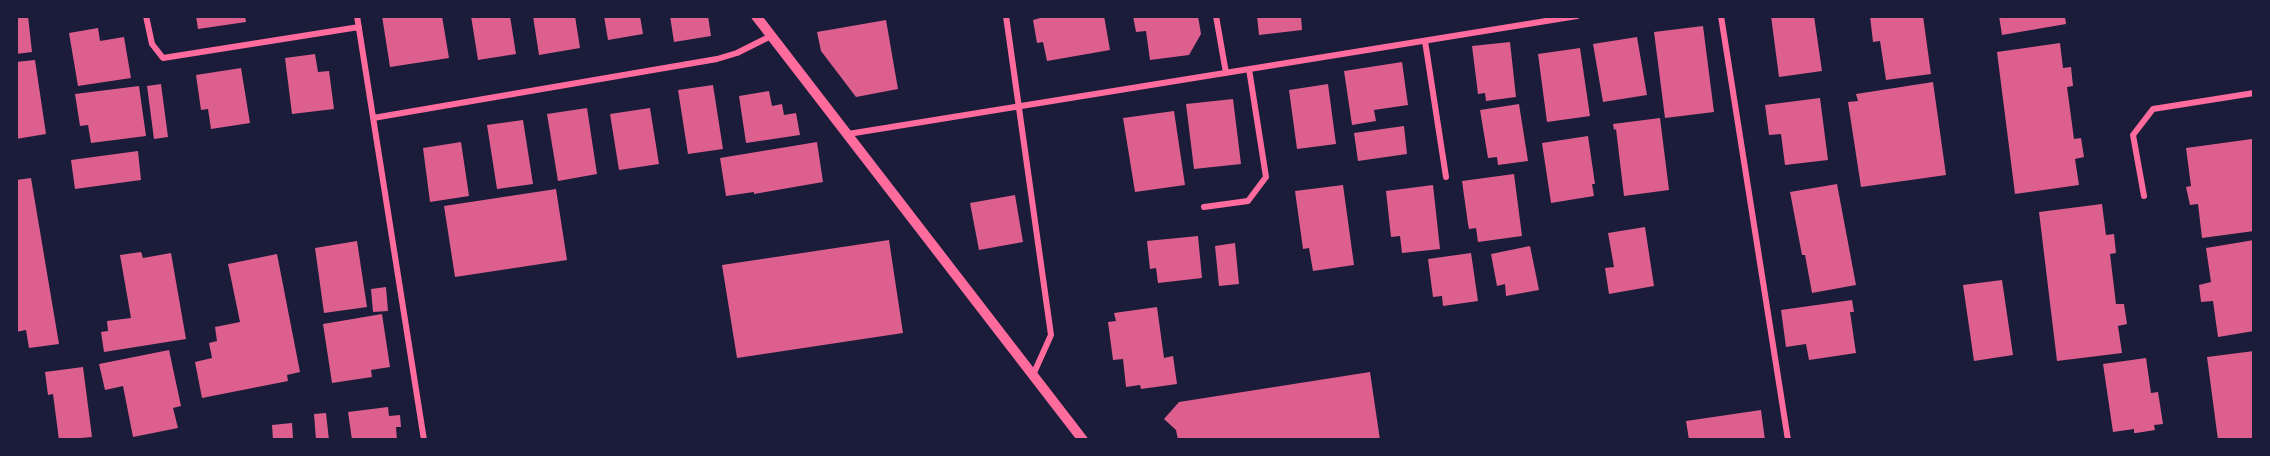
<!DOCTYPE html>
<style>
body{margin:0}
#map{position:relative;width:2270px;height:456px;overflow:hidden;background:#1b1b3a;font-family:Mulish,sans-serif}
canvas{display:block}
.frame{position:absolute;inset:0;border:18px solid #1b1b3a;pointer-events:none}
</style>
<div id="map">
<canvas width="2270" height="456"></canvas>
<div class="frame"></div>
</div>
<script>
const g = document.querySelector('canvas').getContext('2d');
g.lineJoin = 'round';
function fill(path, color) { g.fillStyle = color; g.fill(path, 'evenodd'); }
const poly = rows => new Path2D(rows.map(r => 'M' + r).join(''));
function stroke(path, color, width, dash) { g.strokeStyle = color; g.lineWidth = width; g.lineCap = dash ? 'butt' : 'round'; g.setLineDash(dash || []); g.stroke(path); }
const building = poly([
 [16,16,28,16,32,52,16,54],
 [196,16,245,16,246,22,198,29],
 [382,16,442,16,449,58,390,67],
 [471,16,510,16,516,54,478,60],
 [533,16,575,16,580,48,539,55],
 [604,16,640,16,643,34,608,40],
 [670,16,708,16,711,36,674,42],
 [1047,16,1104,16,1110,50,1047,61,1043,42,1037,43,1033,20],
 [1133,16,1198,16,1201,34,1189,55,1150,60,1146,31,1136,32],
 [1257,16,1301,16,1302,30,1259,35],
 [1771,16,1814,16,1822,71,1779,77],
 [1870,16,1923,16,1931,74,1886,80,1880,41,1873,42],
 [1999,16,2065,16,2066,24,2002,35],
 [886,20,898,89,856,97,821,51,817,32],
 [1703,26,1714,112,1665,118,1654,32],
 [98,28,100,41,124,37,131,78,78,86,69,33],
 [1637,37,1647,95,1603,102,1593,44],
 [1510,42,1516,97,1486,101,1485,93,1478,94,1472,46],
 [2060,43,2063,68,2071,67,2073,86,2067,87,2074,139,2081,138,2084,157,2075,159,2079,185,2015,194,1997,52],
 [1580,48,1590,116,1547,122,1538,54],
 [315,54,318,72,329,71,334,109,292,114,285,58],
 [35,60,46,134,16,139,16,62],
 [1402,62,1408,105,1374,110,1376,121,1352,125,1344,71],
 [241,68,250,123,211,129,208,109,201,110,196,75],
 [1933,82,1946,175,1861,187,1848,102,1858,101,1856,94],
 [161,84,168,137,154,139,147,86],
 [1328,84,1336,144,1297,149,1289,90],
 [713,85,723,149,688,154,678,90],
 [139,86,146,136,91,143,88,125,80,126,75,94],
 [769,91,772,106,782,104,784,115,796,113,800,135,746,143,739,96],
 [1820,98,1828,160,1785,165,1781,134,1769,135,1765,105],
 [1233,99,1241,164,1194,169,1186,104],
 [1519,104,1528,161,1498,165,1497,157,1488,158,1480,110],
 [587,108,597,174,558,181,547,114],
 [650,108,659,164,619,170,610,114],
 [1174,111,1185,185,1135,192,1123,118],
 [1660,118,1669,190,1624,196,1616,129,1614,130,1613,124],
 [523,120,533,184,497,189,487,125],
 [1404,126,1407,154,1358,161,1354,133],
 [1588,136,1595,184,1592,184,1594,196,1551,203,1542,143],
 [2252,139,2254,231,2202,238,2198,204,2190,205,2186,187,2191,186,2186,148],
 [461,142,469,196,430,202,423,148],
 [817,142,823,182,754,194,754,192,726,196,720,158],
 [138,151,141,180,75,189,71,160],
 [1514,174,1522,236,1478,242,1476,228,1469,229,1468,224,1462,181],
 [31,178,59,344,29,348,26,330,16,332,16,180],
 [1837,184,1856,285,1812,293,1805,255,1802,255,1790,192],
 [1343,185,1354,265,1313,271,1309,248,1303,249,1295,191],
 [1433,185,1440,249,1402,253,1400,236,1391,237,1386,191],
 [556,189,567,260,455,277,444,206],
 [1015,195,1023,242,979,250,970,203],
 [2102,204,2106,235,2114,234,2116,253,2110,254,2116,304,2124,304,2127,324,2118,326,2122,353,2057,361,2039,212],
 [1645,227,1654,286,1609,294,1605,268,1614,267,1608,233],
 [1198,236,1202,278,1158,283,1156,268,1150,269,1147,241],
 [889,240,903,333,737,358,722,265],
 [2254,240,2254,331,2218,337,2213,301,2201,302,2199,285,2211,282,2206,248],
 [357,241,367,307,324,313,315,248],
 [1235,243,1239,284,1219,286,1215,246],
 [1530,246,1539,290,1506,296,1505,284,1497,286,1491,254],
 [141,252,143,258,171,253,186,339,104,352,101,332,108,331,107,321,131,318,120,255],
 [1471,253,1478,301,1443,306,1442,296,1433,297,1428,259],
 [277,254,300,372,287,375,288,381,202,398,195,362,212,358,209,343,217,341,215,327,240,322,228,264],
 [2002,280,2013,355,1974,361,1963,285],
 [386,287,388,311,373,312,371,289],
 [1852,300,1854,312,1850,312,1856,353,1809,360,1806,344,1786,347,1781,310],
 [1157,307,1164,358,1173,356,1177,384,1141,389,1140,385,1126,387,1123,359,1113,360,1108,322,1116,321,1114,313],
 [382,314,390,367,371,370,372,377,332,383,323,324],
 [169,350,181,406,173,408,178,428,133,437,123,386,105,390,99,364],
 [2254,351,2254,440,2218,440,2207,357],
 [2146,358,2151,393,2158,392,2163,424,2154,425,2155,430,2136,433,2134,433,2134,429,2113,432,2103,364],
 [83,367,92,437,59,440,53,394,48,395,45,372],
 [1370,372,1380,440,1178,440,1176,430,1164,419,1179,402],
 [388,407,389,416,400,415,401,427,396,427,397,440,352,440,348,412],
 [1761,410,1765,440,1689,440,1686,421],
 [326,413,329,440,316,440,314,414],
 [292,423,293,438,273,440,272,425]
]);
const minor = poly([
 [146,16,152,44,163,58,359,27],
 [357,16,424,440],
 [1006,16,1051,335,1033,375],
 [1216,16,1226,73],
 [1721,16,1788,440],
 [1425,41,1446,177],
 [373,118,717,59,737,53,771,36],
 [848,134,1577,16],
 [2144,196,2133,135,2153,109,2254,93],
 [1204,207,1248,201,1266,177,1249,69]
]);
const tertiary = poly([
 [756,16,1083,440]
]);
fill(building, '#dd5f8e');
stroke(minor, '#ff6b9d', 6);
stroke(tertiary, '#ff6b9d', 10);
</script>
